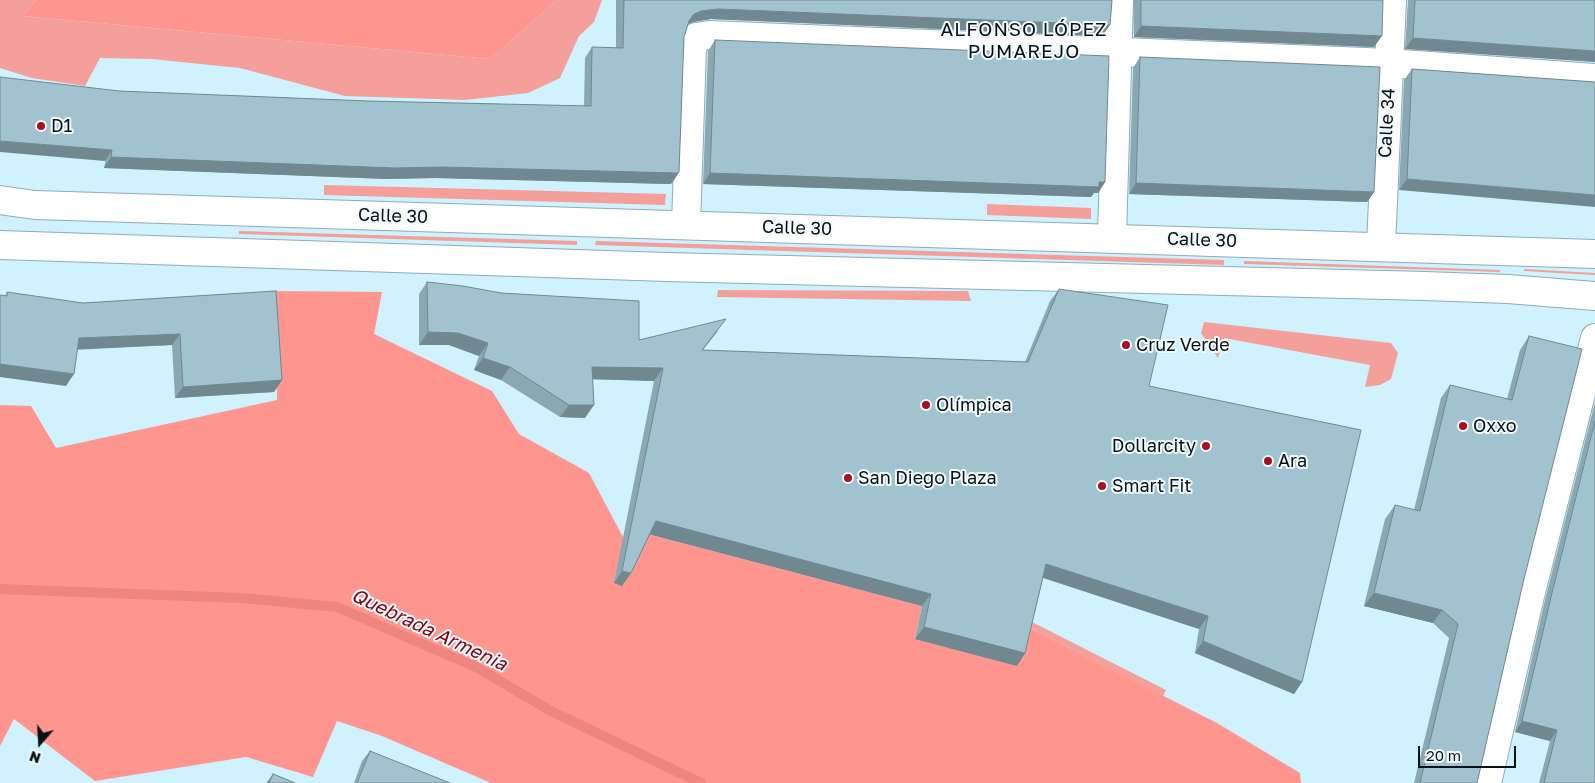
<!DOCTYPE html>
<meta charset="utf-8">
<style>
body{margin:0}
#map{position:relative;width:1595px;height:783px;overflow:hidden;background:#cff2fe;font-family:"Golos Text",sans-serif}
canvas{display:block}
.north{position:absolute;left:15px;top:718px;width:50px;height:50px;-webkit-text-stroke:4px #f3fafc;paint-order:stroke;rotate:199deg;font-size:14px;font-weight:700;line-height:20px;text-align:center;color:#061216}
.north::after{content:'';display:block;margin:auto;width:18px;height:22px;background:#061216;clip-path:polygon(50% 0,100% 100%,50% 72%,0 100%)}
.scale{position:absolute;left:1418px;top:746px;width:98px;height:22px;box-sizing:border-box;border:2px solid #061216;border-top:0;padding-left:6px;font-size:15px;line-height:18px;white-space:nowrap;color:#061216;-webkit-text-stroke:4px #f3fafc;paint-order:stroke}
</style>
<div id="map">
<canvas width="1595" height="783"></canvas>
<div class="north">N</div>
<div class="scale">20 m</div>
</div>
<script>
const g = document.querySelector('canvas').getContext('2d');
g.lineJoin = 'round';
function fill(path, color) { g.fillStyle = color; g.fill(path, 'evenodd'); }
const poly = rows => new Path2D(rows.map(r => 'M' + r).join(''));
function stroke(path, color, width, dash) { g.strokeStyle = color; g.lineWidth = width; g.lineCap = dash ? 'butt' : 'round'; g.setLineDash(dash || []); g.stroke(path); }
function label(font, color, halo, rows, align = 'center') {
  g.font = font + ' "Golos Text",sans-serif'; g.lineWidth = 4; g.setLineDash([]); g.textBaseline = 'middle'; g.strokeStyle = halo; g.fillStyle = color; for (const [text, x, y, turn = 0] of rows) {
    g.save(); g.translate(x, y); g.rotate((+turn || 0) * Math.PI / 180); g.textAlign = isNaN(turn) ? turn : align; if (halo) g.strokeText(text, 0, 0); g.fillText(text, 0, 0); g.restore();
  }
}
const green = poly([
 [0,0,36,0,23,16,490,59,557,0,602,0,594,22,579,36,560,78,528,93,465,100,345,96,240,68,152,59,100,58,85,86,32,78,0,68],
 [324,185,666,194,665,205,324,195],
 [987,204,1091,208,1091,219,987,215],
 [239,231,577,241,577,245,239,234],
 [596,241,1224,260,1224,265,595,245],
 [1244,261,1500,270,1500,272,1244,264],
 [1524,269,1595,273,1595,275,1524,271],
 [718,290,968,291,971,301,717,297],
 [1204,322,1391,343,1398,353,1391,379,1380,385,1365,387,1370,365,1224,338,1218,358,1201,333],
 [1028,620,1166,690,1163,696,1027,627]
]);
const forest = poly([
 [36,0,557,0,490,59,23,16],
 [276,291,382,292,374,334,492,391,519,434,589,473,623,537,648,534,922,606,915,639,1027,627,1217,723,1300,773,1301,783,491,783,382,736,337,721,313,777,246,757,95,781,14,719,0,746,0,405,31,406,56,448,277,400]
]);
const stream = poly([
 [0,589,242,598,337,607,478,668,549,710,701,783]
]);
const street = poly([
 [686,224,692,49,696,37,710,35,1389,63,1595,78],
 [1112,237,1119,0],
 [1381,246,1392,0],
 [1487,783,1529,600,1595,338]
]);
const primary = poly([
 [0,200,35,205,1595,254],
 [0,245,667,267,1425,286,1508,289,1595,296]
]);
const wall = poly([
 [616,0,1112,0,1110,25,1102,36,711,19,693,22,688,24,684,37,679,172,672,183,670,184,435,178,387,179,104,168,119,91,368,101,584,106,585,58,592,47,616,48],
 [1133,0,1383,0,1374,47,1134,37],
 [1408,0,1595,0,1405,49],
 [715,40,1105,182,1098,193,1094,193,1091,197,703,184,708,51],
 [1140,57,1374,192,1367,202,1129,194,1133,68],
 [1412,69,1595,82,1399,190,1404,80],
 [427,282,639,340,718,331,703,350,1025,362,1050,301,1059,289,1149,386,1302,682,1294,694,1195,653,1199,629,1043,578,1025,653,1017,666,915,639,922,606,650,534,631,573,622,586,614,583,654,381,593,379,585,418,560,417,501,380,474,370,479,356,449,345,419,345,419,294],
 [276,291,282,380,274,392,175,398,172,345,77,349,66,386,5,296,7,292,83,303],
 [1529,336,1523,583,1477,783,1414,783,1449,638,1433,623,1364,606,1385,519,1395,505,1414,510,1441,398,1450,385,1507,399,1520,350],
 [1595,402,1595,783,1539,783,1550,741,1515,732,1544,604],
 [370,751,450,783,354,783,362,761],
 [273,774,295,783,266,783]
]);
const shadedWall = poly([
 [718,9,1110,25,1102,36,711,19,693,22,686,25,694,14,701,11],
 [1141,26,1382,36,1374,47,1134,37],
 [1413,38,1595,51,1595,62,1405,49],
 [0,141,112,150,105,161,0,152],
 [111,157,443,167,679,172,672,183,670,184,435,178,387,179,104,168],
 [710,173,1099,182,1105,182,1098,193,1094,193,1091,197,703,184],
 [1407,179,1595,195,1595,207,1399,190],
 [1136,183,1374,192,1367,202,1129,194],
 [428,332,458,333,488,343,479,356,449,345,419,345],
 [180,334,172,345,71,350,79,338],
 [483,358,510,367,501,380,474,370],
 [0,364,74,374,66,386,0,377],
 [592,367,663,368,654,381,584,379],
 [282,380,274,392,175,398,183,387],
 [569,405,594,405,585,418,560,417],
 [656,521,931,594,922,606,648,534],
 [1046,564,1208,616,1199,629,1038,576],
 [622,571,631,573,622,586,614,583],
 [1374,593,1442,610,1433,623,1364,606],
 [924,627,1025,653,1017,666,915,639],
 [1203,641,1302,682,1294,694,1195,653],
 [1522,721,1557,730,1550,741,1515,732]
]);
const building = poly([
 [624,0,1112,0,1110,25,718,9,701,11,694,14,689,21,684,37,679,172,677,173,443,167,395,168,111,157,112,150,0,141,0,77,119,91,368,101,591,106,592,47,623,48,624,0],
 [1141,0,1383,0,1382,36,1141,26,1141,0],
 [1415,0,1595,0,1595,51,1413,38,1415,0],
 [715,40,1109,56,1105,182,1099,182,1099,187,710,173,715,40],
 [1140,57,1380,67,1374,192,1136,183,1140,57],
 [1412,69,1595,82,1595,195,1407,179,1412,69],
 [427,282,463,286,501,293,639,301,639,340,726,319,702,350,1028,362,1059,289,1168,305,1149,386,1361,430,1302,682,1203,641,1208,616,1046,564,1025,653,924,627,931,594,656,521,631,573,622,571,663,368,592,367,594,405,569,405,510,367,483,358,488,343,458,333,428,332,427,282],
 [276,291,282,380,183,387,180,334,79,338,74,374,0,364,0,295,7,296,7,292,83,303,276,291],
 [1529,336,1582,349,1523,583,1477,783,1420,783,1458,624,1442,610,1374,593,1395,505,1420,511,1450,385,1512,400,1529,336],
 [1595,421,1595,783,1544,783,1557,730,1522,721,1552,593,1595,421],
 [370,751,450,783,357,783,370,751],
 [273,774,295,783,269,783,273,774]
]);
const markers = [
 [41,126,5,"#a71021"],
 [1126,345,5,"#a71021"],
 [926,405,5,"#a71021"],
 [1463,426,5,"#a71021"],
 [1206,446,5,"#a71021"],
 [1268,461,5,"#a71021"],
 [848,478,5,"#a71021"],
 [1102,486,5,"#a71021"]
];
const streetNames = [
 ["Calle 34",1387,123,-87],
 ["Calle 30",393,216,2],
 ["Calle 30",797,228,2],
 ["Calle 30",1202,240,2]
];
const poiNames = [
 ["D1",51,126],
 ["Cruz Verde",1136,345],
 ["Olímpica",936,405],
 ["Oxxo",1473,426],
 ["Dollarcity",1196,446,"right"],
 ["Ara",1278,461],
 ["San Diego Plaza",858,478],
 ["Smart Fit",1112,486]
];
const neighbourhoodNames = [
 ["ALFONSO LÓPEZ",1024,30],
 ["PUMAREJO",1024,52]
];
const waterNames = [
 ["Quebrada Armenia",429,630,25]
];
fill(green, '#f49f99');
fill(forest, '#ff958f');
stroke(stream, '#ee8680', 10);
stroke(street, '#8cadb9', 30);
stroke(primary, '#8cadb9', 30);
stroke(street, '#fff', 28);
stroke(primary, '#fff', 28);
fill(wall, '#8aa8b2');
fill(shadedWall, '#718891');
fill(building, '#a1c3cf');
stroke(building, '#718891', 1);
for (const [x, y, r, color] of markers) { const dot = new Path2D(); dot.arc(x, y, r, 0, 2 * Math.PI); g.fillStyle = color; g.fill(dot); stroke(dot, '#f3fafc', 2); }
label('18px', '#061216', '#f3fafc', streetNames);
label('18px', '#061216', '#f3fafc', poiNames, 'left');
g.letterSpacing = '1px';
label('19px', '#061216', '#f3fafc', neighbourhoodNames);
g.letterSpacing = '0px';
label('italic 19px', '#860015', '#f3fafc', waterNames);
</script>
